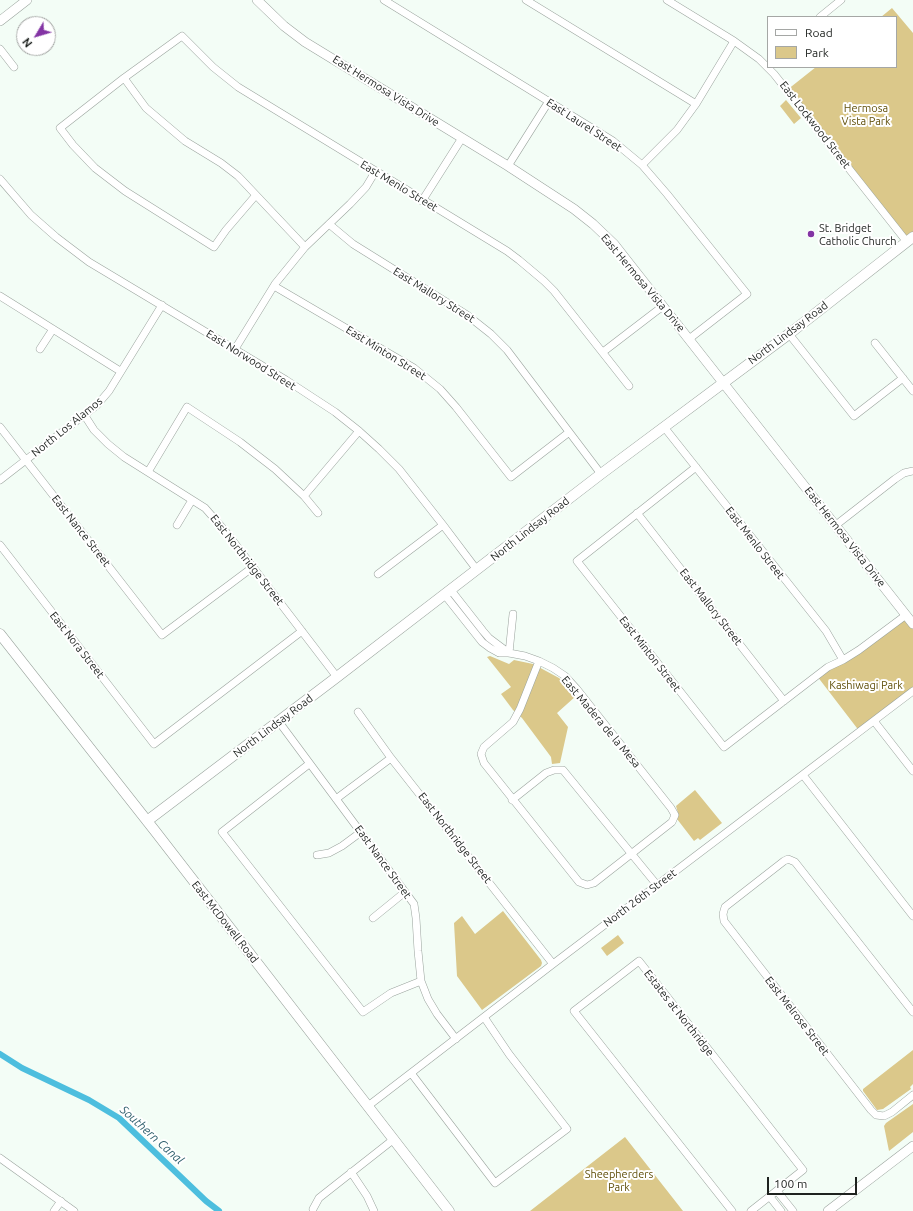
<!DOCTYPE html>
<style>
body{margin:0}
#map{position:relative;width:913px;height:1211px;overflow:hidden;background:#f3fdf6;font-family:Ubuntu,sans-serif}
canvas{display:block}
.legend{position:absolute;left:767px;top:16px;width:130px;height:52px;box-sizing:border-box;background:#fff;border:1px solid #a5a7a5;margin:0;padding:5px 7px;list-style:none;font-size:12px;color:#1e221f}
.legend li{display:flex;align-items:center;gap:8px;height:20px}
.legend b{width:20px;border:1px solid #a5a7a5}
.north{position:absolute;left:16px;top:16px;width:40px;height:40px;box-sizing:border-box;background:#fff;border:1px solid #a5a7a5;border-radius:50%;rotate:232deg;font-size:11px;font-weight:700;line-height:16px;text-align:center;color:#1e221f}
.north::after{content:'';display:block;margin:auto;width:14px;height:18px;background:#8334a4;clip-path:polygon(50% 0,100% 100%,50% 72%,0 100%)}
.scale{position:absolute;left:767px;top:1177px;width:90px;height:18px;box-sizing:border-box;border:2px solid #1e221f;border-top:0;padding-left:5px;font-size:12px;line-height:14px;white-space:nowrap;color:#1e221f;-webkit-text-stroke:3px #fff;paint-order:stroke}
</style>
<div id="map">
<canvas width="913" height="1211"></canvas>
<ul class="legend">
<li><b style="height:5px;background:#fff"></b>Road</li>
<li><b style="height:11px;background:#dbc88a"></b>Park</li>
</ul>
<div class="north">N</div>
<div class="scale">100 m</div>
</div>
<script>
const g = document.querySelector('canvas').getContext('2d');
g.lineJoin = 'round';
function fill(path, color) { g.fillStyle = color; g.fill(path, 'evenodd'); }
const poly = rows => new Path2D(rows.map(r => 'M' + r).join(''));
function stroke(path, color, width, dash) { g.strokeStyle = color; g.lineWidth = width; g.lineCap = dash ? 'butt' : 'round'; g.setLineDash(dash || []); g.stroke(path); }
function label(font, color, halo, rows, align = 'center') {
  g.font = font + ' Ubuntu,sans-serif'; g.lineWidth = 4; g.setLineDash([]); g.textBaseline = 'middle'; g.strokeStyle = halo; g.fillStyle = color; for (const [text, x, y, turn = 0] of rows) {
    g.save(); g.translate(x, y); g.rotate((+turn || 0) * Math.PI / 180); g.textAlign = isNaN(turn) ? turn : align; if (halo) g.strokeText(text, 0, 0); g.fillText(text, 0, 0); g.restore();
  }
}
const green = poly([
 [892,8,913,33,913,237,907,242,787,90,816,67,896,67,896,17,881,17],
 [786,100,801,118,794,124,780,106],
 [906,615,913,624,913,691,860,732,817,676],
 [490,656,509,664,514,660,533,664,559,678,568,686,576,696,557,713,568,727,560,763,552,764,551,757,522,718,513,710,501,694,511,687,487,657],
 [695,790,722,823,700,840,698,838,694,841,677,819,678,813,676,806],
 [503,911,541,960,542,963,541,966,482,1010,457,976,454,923,462,916,475,934],
 [618,935,624,943,607,956,601,948],
 [913,1050,913,1084,910,1087,911,1089,883,1109,877,1110,863,1091,863,1089],
 [913,1104,913,1132,889,1151,884,1126,886,1123],
 [625,1137,683,1211,530,1211]
]);
const canal = poly([
 [0,1054,22,1068,89,1100,119,1118,206,1201,219,1211]
]);
const minor = poly([
 [384,0,613,141,642,165,667,194,747,294,689,339],
 [526,0,696,104],
 [667,0,734,41,759,59,774,74,907,242],
 [820,17,841,0],
 [0,49,14,67],
 [124,78,146,108,185,141,221,163,238,176,305,247],
 [642,165,677,130,696,104,734,41],
 [508,166,549,101],
 [0,179,31,215,56,237,89,262,286,380,335,412,359,431,379,449,399,469,443,525,477,570],
 [256,195,226,230,214,247,125,191,95,168,73,145,60,128,124,78,182,36,213,67,238,87,507,251,519,260,544,281,554,291,629,386],
 [422,201,462,138],
 [329,224,353,244,467,315,491,334,507,350,601,474],
 [274,286,414,368,440,389,456,407,511,477,568,433],
 [0,296,120,371],
 [789,334,854,416,903,378],
 [875,343,913,391],
 [40,349,53,329],
 [235,349,275,284,305,247,350,204,366,187,375,172],
 [603,352,663,306],
 [85,416,94,430,108,444,124,457,205,508,226,532,337,677],
 [0,427,162,635,253,567],
 [664,427,826,631,843,660],
 [696,467,577,561,724,747,828,667,843,660,859,650,906,615],
 [148,472,187,407,240,442,275,469,304,496,318,513],
 [0,480,97,405,109,391,162,305],
 [304,496,359,431],
 [637,513,784,701],
 [177,525,192,500],
 [836,525,895,479,904,473,913,471],
 [0,545,154,744,302,631],
 [378,574,443,525],
 [450,589,483,631,489,638,509,653],
 [444,594,482,642,490,648,499,653,509,653,525,656,539,661,553,668,565,676,576,688,671,808,675,815,672,822,594,883,587,885,579,882,484,763,481,754,484,747,513,722,520,709,539,661],
 [509,653,513,614],
 [358,712,391,758,553,964],
 [874,721,913,771],
 [279,722,414,904,416,918,418,951,421,981,428,999,437,1014,456,1039],
 [309,764,222,832,363,1012,391,993,421,981],
 [803,775,913,916],
 [336,799,391,758],
 [512,800,546,773,554,770,563,770,657,885],
 [317,855,329,853,342,846,361,832],
 [373,918,405,892],
 [913,1012,795,862,788,859,784,861,725,907,723,914,724,921,871,1110,876,1115,884,1116,892,1112,913,1095],
 [411,1073,495,1183,567,1129,509,1054,484,1017],
 [368,1106,553,964,913,691],
 [0,1158,74,1211],
 [351,1172,367,1196,374,1211],
 [777,1191,793,1211],
 [770,1197,781,1211],
 [313,1209,319,1198,394,1139],
 [54,1211,61,1201],
 [732,1211,574,1011,639,961,803,1170,751,1211]
]);
const tertiary = poly([
 [257,0,284,26,305,42,508,166,574,209,593,224,614,244,632,267,913,624],
 [0,21,27,0],
 [828,1211,913,1146]
]);
const secondary = poly([
 [0,634,155,831,449,1211],
 [147,821,337,677,601,474,789,334,913,237]
]);
const markers = [
 [811,234,4,"#8334a4"]
];
const streetNames = [
 ["East Hermosa Vista Drive",386,91,32],
 ["East Laurel Street",584,125,33],
 ["East Lockwood Street",815,125,52],
 ["East Menlo Street",399,186,31],
 ["East Hermosa Vista Drive",643,283,50],
 ["East Mallory Street",434,295,32],
 ["North Lindsay Road",788,333,-37],
 ["East Minton Street",386,353,32],
 ["East Norwood Street",251,360,32],
 ["North Los Alamos",67,427,-39],
 ["North Lindsay Road",530,529,-38],
 ["East Nance Street",81,531,52],
 ["East Hermosa Vista Drive",845,537,52],
 ["East Menlo Street",755,543,52],
 ["East Northridge Street",247,560,52],
 ["East Mallory Street",711,607,52],
 ["East Nora Street",77,645,52],
 ["East Minton Street",650,654,52],
 ["East Madera de la Mesa",601,722,50],
 ["North Lindsay Road",273,726,-37],
 ["East Northridge Street",455,838,52],
 ["East Nance Street",383,862,54],
 ["North 26th Street",640,898,-37],
 ["East McDowell Road",225,922,52],
 ["Estates at Northridge",679,1013,52],
 ["East Melrose Street",797,1016,52]
];
const parkNames = [
 ["Hermosa",866,108],
 ["Vista Park",866,121],
 ["Kashiwagi Park",866,685],
 ["Sheepherders",619,1174],
 ["Park",619,1187]
];
const poiNames = [
 ["St. Bridget",819,228],
 ["Catholic Church",819,241]
];
const waterNames = [
 ["Southern Canal",152,1135,42]
];
fill(green, '#dbc88a');
stroke(canal, '#4dbede', 6);
stroke(minor, '#9aa39d', 8);
stroke(tertiary, '#9aa39d', 10);
stroke(secondary, '#9aa39d', 11);
stroke(minor, '#fff', 7);
stroke(tertiary, '#fff', 9);
stroke(secondary, '#fff', 10);
for (const [x, y, r, color] of markers) { const dot = new Path2D(); dot.arc(x, y, r, 0, 2 * Math.PI); g.fillStyle = color; g.fill(dot); stroke(dot, '#fff', 1.5); }
label('11px', '#1e221f', '#fff', streetNames);
label('11px', '#61500b', '#fff', parkNames);
label('11px', '#1e221f', '#fff', poiNames, 'left');
label('italic 12px', '#2e5e6c', '#fff', waterNames);
</script>
